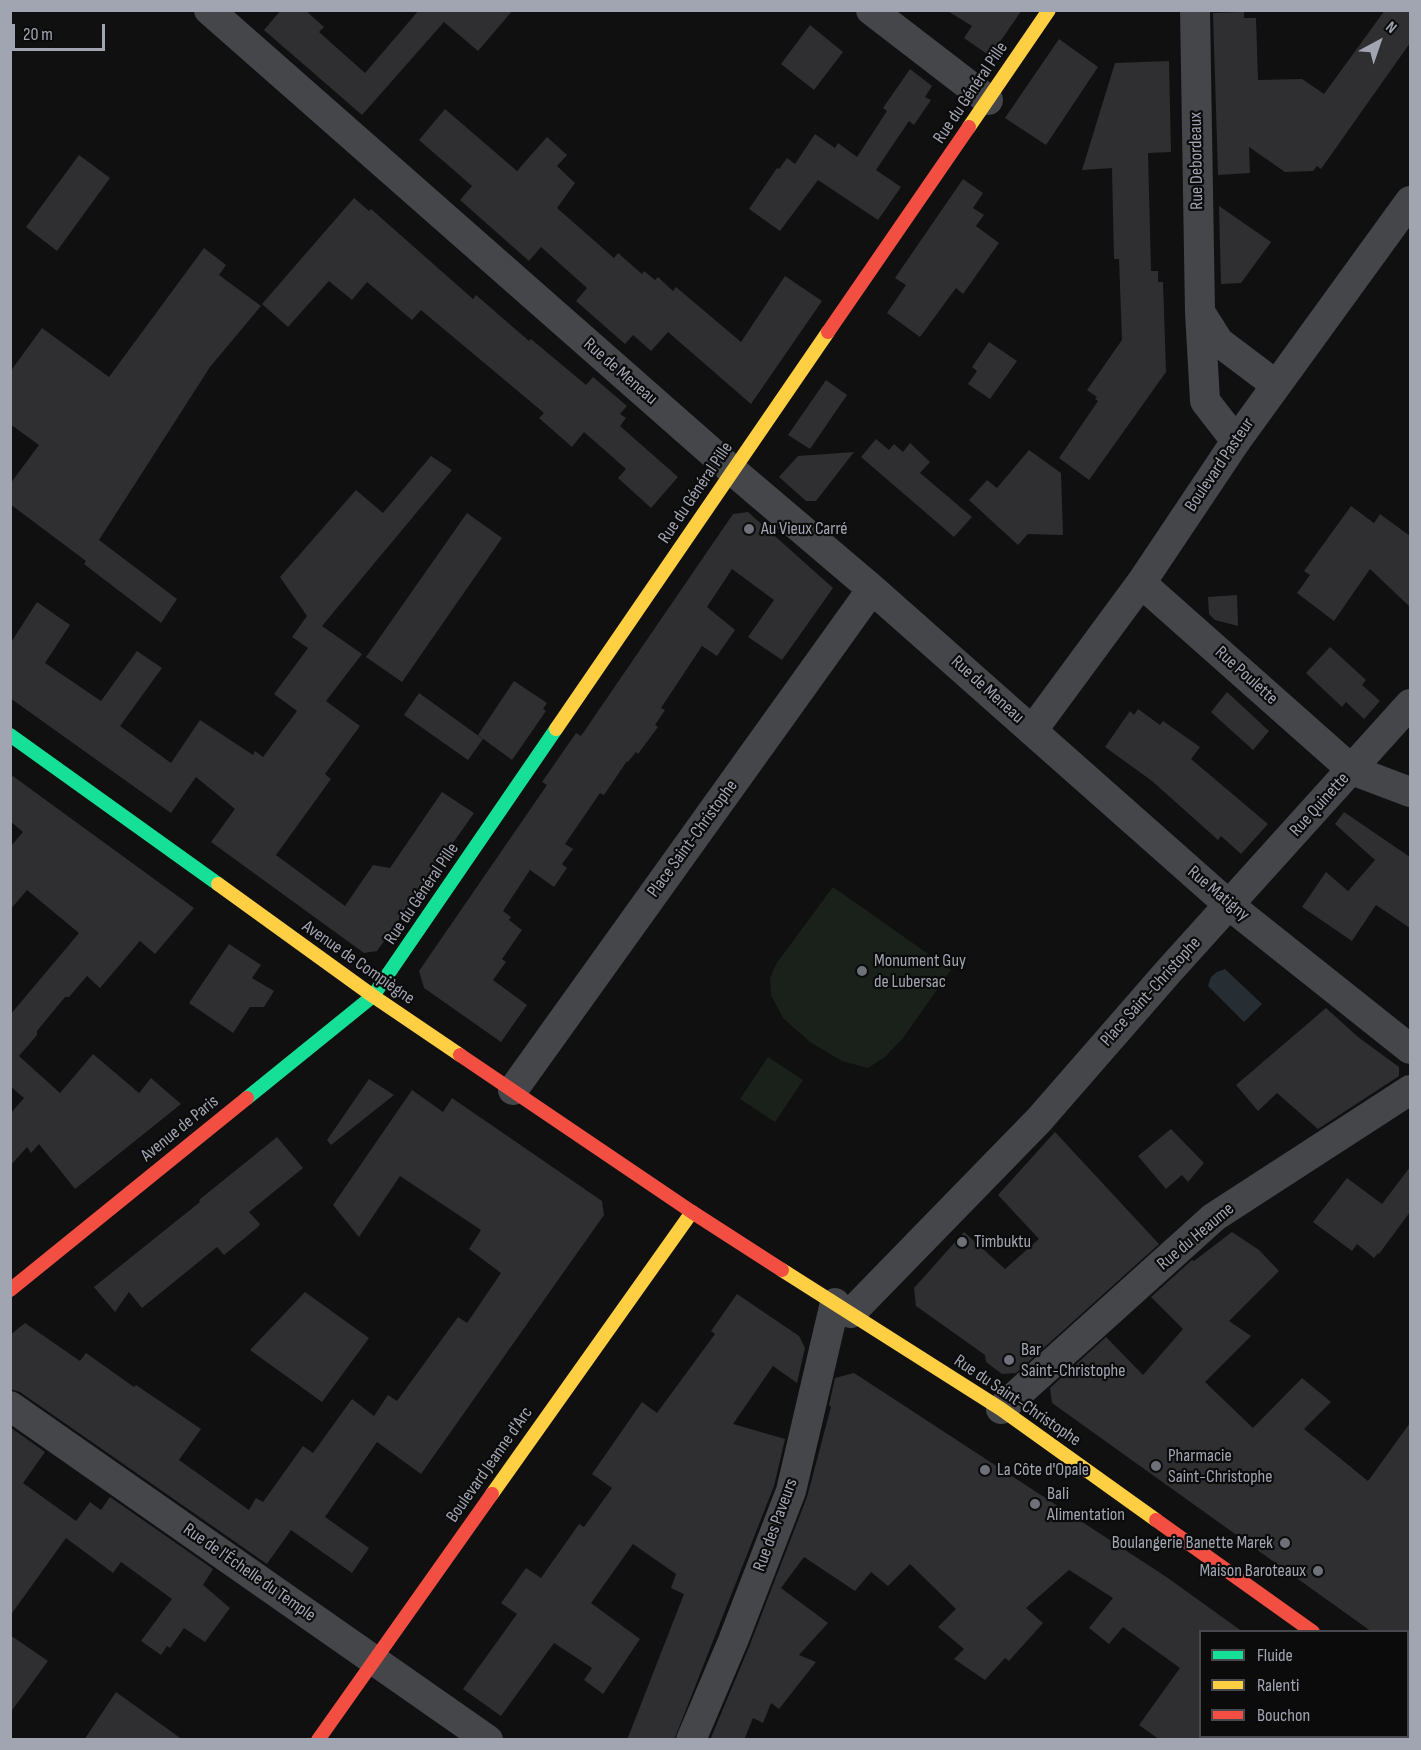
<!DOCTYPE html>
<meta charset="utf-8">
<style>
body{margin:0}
#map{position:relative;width:1421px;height:1750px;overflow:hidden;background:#101011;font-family:"Sofia Sans Condensed",sans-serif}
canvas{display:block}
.frame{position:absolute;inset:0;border:12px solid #a1a5b2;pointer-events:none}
.legend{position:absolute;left:1199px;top:1630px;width:210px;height:108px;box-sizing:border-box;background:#0b0b0c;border:2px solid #47494e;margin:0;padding:8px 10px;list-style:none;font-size:18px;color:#a1a5b2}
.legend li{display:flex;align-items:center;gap:12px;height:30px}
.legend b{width:30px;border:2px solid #47494e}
.north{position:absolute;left:1349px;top:12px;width:60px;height:60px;-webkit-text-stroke:4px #0b0b0c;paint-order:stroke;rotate:40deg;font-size:16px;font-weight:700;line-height:24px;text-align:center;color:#a1a5b2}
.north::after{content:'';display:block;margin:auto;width:21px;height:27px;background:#a1a5b2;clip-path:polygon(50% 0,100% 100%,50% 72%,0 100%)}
.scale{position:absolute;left:12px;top:24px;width:93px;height:27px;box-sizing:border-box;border:3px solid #a1a5b2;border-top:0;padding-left:8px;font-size:18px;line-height:21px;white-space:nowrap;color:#a1a5b2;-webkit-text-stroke:4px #0b0b0c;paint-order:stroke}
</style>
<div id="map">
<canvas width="1421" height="1750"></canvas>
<div class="frame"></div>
<ul class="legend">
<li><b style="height:8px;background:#16e098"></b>Fluide</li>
<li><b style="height:8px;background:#ffcf43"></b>Ralenti</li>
<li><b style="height:8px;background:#f24e42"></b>Bouchon</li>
</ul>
<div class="north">N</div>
<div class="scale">20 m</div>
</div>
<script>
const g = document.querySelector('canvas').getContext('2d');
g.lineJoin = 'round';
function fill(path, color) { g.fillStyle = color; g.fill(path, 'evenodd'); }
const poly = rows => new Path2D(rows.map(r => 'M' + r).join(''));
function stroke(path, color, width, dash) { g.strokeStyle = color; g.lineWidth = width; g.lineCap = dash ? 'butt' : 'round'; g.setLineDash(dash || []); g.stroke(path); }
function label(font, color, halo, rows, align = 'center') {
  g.font = font + ' "Sofia Sans Condensed",sans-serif'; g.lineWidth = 4.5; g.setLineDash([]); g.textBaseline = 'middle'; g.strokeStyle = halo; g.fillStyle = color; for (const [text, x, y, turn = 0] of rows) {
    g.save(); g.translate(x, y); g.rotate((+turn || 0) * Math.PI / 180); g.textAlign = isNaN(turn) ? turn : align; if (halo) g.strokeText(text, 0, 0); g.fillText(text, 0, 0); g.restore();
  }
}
const green = poly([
 [833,887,951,970,903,1038,885,1057,868,1068,842,1061,810,1042,783,1018,771,995,770,978,776,964],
 [768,1057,803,1080,775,1122,740,1099]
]);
const water = poly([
 [1225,969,1262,1004,1244,1022,1208,986,1211,977,1217,972]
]);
const building = poly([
 [281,10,305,10,324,27,319,32,365,73,419,10,513,10,478,51,444,22,362,115,264,30],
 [946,10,1022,10,990,56,964,38,972,26],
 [1385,10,1410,10,1410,43,1321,169,1317,166,1313,171,1285,172,1249,147,1250,173,1218,175,1213,13,1244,12,1244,18,1256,18,1258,80,1302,79,1324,94],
 [810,25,843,52,814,90,781,64],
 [1059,39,1098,67,1046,145,1005,118],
 [1169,61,1171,152,1148,153,1151,271,1158,271,1158,282,1163,282,1166,372,1089,480,1059,458,1098,401,1095,399,1097,397,1087,390,1122,340,1119,259,1114,259,1112,168,1082,170,1115,63],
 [910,69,932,86,925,97,931,100,914,125,909,121,876,170,901,187,878,220,818,180,780,231,749,209,777,168,779,169,787,158,795,164,815,134,835,148,838,143,857,157,887,111,883,108],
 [445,109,517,171,547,137,567,155,557,166,575,183,557,208,614,258,618,253,642,274,644,271,655,280,658,277,673,291,676,287,741,342,785,276,822,301,751,404,668,332,651,351,633,335,625,344,576,301,587,288,541,247,529,261,460,200,472,186,419,140],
 [79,155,110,178,57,251,26,227],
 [963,179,983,193,973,208,984,215,976,226,999,243,963,294,956,288,920,337,887,313,906,285,895,278],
 [354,198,369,211,371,209,473,299,476,295,529,341,531,339,586,385,593,377,627,406,620,414,626,418,620,426,678,477,651,508,618,478,626,469,584,432,572,447,539,418,544,413,421,310,412,320,367,282,352,300,329,281,288,327,262,304],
 [1219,206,1271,242,1241,283,1221,284],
 [204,248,226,265,219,275,261,306,210,367,99,540,177,599,161,623,84,564,86,561,10,504,10,484,39,445,10,424,10,372,42,328,109,377],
 [989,342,1017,361,990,399,968,384,977,371,972,367],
 [826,380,847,395,810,449,788,435],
 [876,439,889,450,894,444,903,452,910,443,930,462,920,473,972,517,954,537,861,457],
 [1029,450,1061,473,1063,535,1028,534,1018,545,969,500,987,480,997,488],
 [854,452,816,501,806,501,779,477,798,456],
 [431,456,452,470,322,626,362,654,326,701,360,726,325,774,331,779,276,855,345,906,373,865,390,868,442,792,474,813,377,951,364,953,211,842,235,809,196,777,171,813,10,698,10,644,37,602,70,625,45,663,101,701,137,651,162,668,120,726,171,763,200,720,253,755,255,751,263,757,297,711,274,694,308,648,292,637,307,616,280,577,356,490,383,513],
 [1351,506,1374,523,1380,514,1410,536,1410,607,1370,569,1334,621,1297,593,1310,575,1304,571],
 [748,512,833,588,782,660,748,637,774,600,732,569,707,607,735,630,717,656,702,646,661,708,665,710,655,725,658,727,638,754,636,752,628,762,627,761,604,795,600,793,565,844,573,849,562,864,567,868,554,887,530,870,503,911,511,917,509,920,522,930,502,959,506,962,493,980,527,1005,501,1042,424,988,419,971,547,785,542,782,576,733,581,736,733,514],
 [467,513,502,538,402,682,366,657],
 [1237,595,1238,626,1215,620,1209,614,1208,597],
 [1330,647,1366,680,1362,685,1380,701,1364,719,1346,702,1342,707,1306,673],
 [514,681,547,703,543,709,546,711,512,760,478,735],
 [1227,692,1269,731,1253,750,1211,712],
 [419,693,483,739,468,760,404,715],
 [1138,709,1160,725,1163,721,1200,747,1191,759,1268,824,1241,854,1221,836,1218,840,1152,781,1105,747,1130,711,1134,715],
 [10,774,194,908,155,954,140,941,100,988,87,976,69,997,65,997,37,1031,37,1035,19,1056,60,1093,93,1054,139,1093,151,1078,181,1104,75,1189,39,1144,31,1153,27,1147,10,1166,10,1114,24,1098,10,1086,10,1015,79,933,27,890,10,910,10,847,23,832,10,821],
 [1344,812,1410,857,1410,928,1376,905,1352,941,1302,907,1326,872,1348,891,1375,860,1335,824],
 [229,944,261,965,252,978,274,991,264,1007,250,1007,233,1033,189,1003],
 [1326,1008,1358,1037,1399,1067,1399,1076,1318,1129,1277,1093,1258,1111,1236,1085],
 [369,1079,394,1095,331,1145,327,1140],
 [412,1090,443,1112,452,1098,602,1201,604,1215,421,1474,377,1442,325,1517,369,1548,352,1573,291,1530,267,1564,20,1392,10,1389,10,1335,25,1323,80,1361,86,1353,134,1387,136,1385,201,1429,179,1460,249,1510,256,1498,263,1502,303,1446,313,1453,352,1399,374,1416,388,1395,397,1401,458,1317,467,1323,501,1273,469,1249,481,1230,400,1176,359,1237,333,1205],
 [1171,1129,1204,1163,1188,1182,1182,1175,1166,1189,1138,1156],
 [1055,1132,1159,1244,1016,1373,1002,1374,986,1362,985,1355,916,1306,914,1288,964,1232,1005,1269,1039,1239,998,1195],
 [277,1137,303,1168,249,1212,260,1224,258,1227,224,1255,217,1247,142,1308,129,1292,115,1312,94,1287,200,1202,199,1200],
 [1410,1167,1410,1212,1379,1254,1378,1253,1374,1258,1357,1244,1352,1251,1313,1222,1347,1178,1382,1204],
 [1232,1232,1259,1250,1279,1271,1229,1321,1251,1336,1205,1382,1253,1428,1302,1378,1331,1402,1304,1429,1368,1481,1410,1423,1410,1632,1372,1632,1052,1403,1050,1388,1106,1337,1143,1375,1183,1329,1151,1297,1192,1260,1194,1261],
 [305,1292,369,1338,322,1402,250,1350],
 [737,1294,799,1336,805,1348,804,1352,797,1383,773,1366,733,1424,785,1439,774,1486,674,1740,627,1740,684,1594,671,1588,676,1574,633,1544,591,1603,640,1639,603,1694,584,1680,592,1668,554,1643,501,1716,463,1689,517,1614,501,1603,526,1568,541,1578,579,1524,584,1527,612,1488,592,1474,642,1402,657,1413,715,1334,711,1331],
 [854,1373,1165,1576,1243,1632,1200,1632,1200,1740,1160,1740,1139,1725,1180,1668,1123,1627,1109,1644,1089,1628,1113,1598,1069,1570,1026,1608,1043,1623,1009,1661,1005,1658,985,1680,954,1659,964,1649,938,1627,956,1609,910,1564,888,1586,871,1572,855,1591,804,1557,781,1588,828,1623,799,1655,816,1662,779,1709,771,1703,763,1723,753,1718,744,1740,710,1740,749,1647,807,1497,831,1407,829,1405,835,1378],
 [10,1427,45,1452,23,1483,76,1521,90,1502,101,1510,110,1497,213,1569,203,1585,230,1608,205,1642,184,1628,170,1648,167,1646,161,1655,141,1641,172,1599,121,1562,113,1573,66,1538,10,1616],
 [10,1635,48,1661,10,1713],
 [116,1692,183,1740,84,1740]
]);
const street = poly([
 [209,10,733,471,872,589,1229,905,1410,1049],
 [871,10,988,100],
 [1195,10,1200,312,1205,401,1236,441],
 [1200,312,1219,342,1276,385],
 [1141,583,1352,770,1410,792],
 [1032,731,1141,583,1236,441,1410,201],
 [513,1090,872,589],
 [851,1313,1039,1120,1168,972,1410,704],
 [10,1406,488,1740],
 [1001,1409,1214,1217,1410,1090],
 [691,1740,733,1641,791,1491,835,1303]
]);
const fast = poly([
 [10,735,218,884],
 [247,1098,373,996,556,729]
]);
const slow = poly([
 [969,127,1049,10],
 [556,729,828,332],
 [218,884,373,996,460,1055],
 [782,1270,1001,1409,1156,1520],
 [492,1494,692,1212],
 [1408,1698,1410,1700]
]);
const jam = poly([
 [828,332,969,127],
 [460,1055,692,1212,782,1270],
 [10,1290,247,1098],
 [1156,1520,1313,1632],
 [318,1740,492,1494]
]);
const markers = [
 [749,529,6,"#6e717a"],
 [862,971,6,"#6e717a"],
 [962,1242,6,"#6e717a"],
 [1009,1360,6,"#6e717a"],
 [1156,1466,6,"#6e717a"],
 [985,1470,6,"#6e717a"],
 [1035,1504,6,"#6e717a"],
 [1285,1543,6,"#6e717a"],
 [1318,1571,6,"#6e717a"]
];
const streetNames = [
 ["Rue du Général Pille",971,93,-56],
 ["Rue Debordeaux",1197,161,-91],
 ["Rue de Meneau",620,372,41],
 ["Boulevard Pasteur",1220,465,-56],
 ["Rue du Général Pille",696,493,-56],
 ["Rue Poulette",1246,676,42],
 ["Rue de Meneau",987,690,42],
 ["Rue Quinette",1320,805,-48],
 ["Place Saint-Christophe",693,839,-54],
 ["Rue du Général Pille",422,894,-56],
 ["Rue Matigny",1218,894,40],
 ["Avenue de Compiègne",358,963,35],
 ["Place Saint-Christophe",1151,992,-48],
 ["Avenue de Paris",180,1129,-39],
 ["Rue du Heaume",1196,1237,-40],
 ["Rue du Saint-Christophe",1017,1401,34],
 ["Boulevard Jeanne d'Arc",490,1465,-55],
 ["Rue des Paveurs",776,1525,-70],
 ["Rue de l'Échelle du Temple",249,1573,35]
];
const poiNames = [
 ["Au Vieux Carré",761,529],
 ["Monument Guy",874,961],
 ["de Lubersac",874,982],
 ["Timbuktu",974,1242],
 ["Bar",1021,1350],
 ["Saint-Christophe",1021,1371],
 ["Pharmacie",1168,1456],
 ["Saint-Christophe",1168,1477],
 ["La Côte d'Opale",997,1470],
 ["Bali",1047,1494],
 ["Alimentation",1047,1515],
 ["Boulangerie Banette Marek",1273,1543,"right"],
 ["Maison Baroteaux",1306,1571,"right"]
];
fill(green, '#1a211b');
fill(water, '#262d33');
fill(building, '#2f2f31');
stroke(street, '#454649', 30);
stroke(fast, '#16e098', 14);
stroke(slow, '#ffcf43', 14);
stroke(jam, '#f24e42', 14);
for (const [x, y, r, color] of markers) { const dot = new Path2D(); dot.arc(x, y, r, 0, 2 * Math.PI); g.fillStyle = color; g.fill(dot); stroke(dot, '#0b0b0c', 2); }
label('18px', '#a1a5b2', '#0b0b0c', streetNames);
label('18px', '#a1a5b2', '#0b0b0c', poiNames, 'left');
</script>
